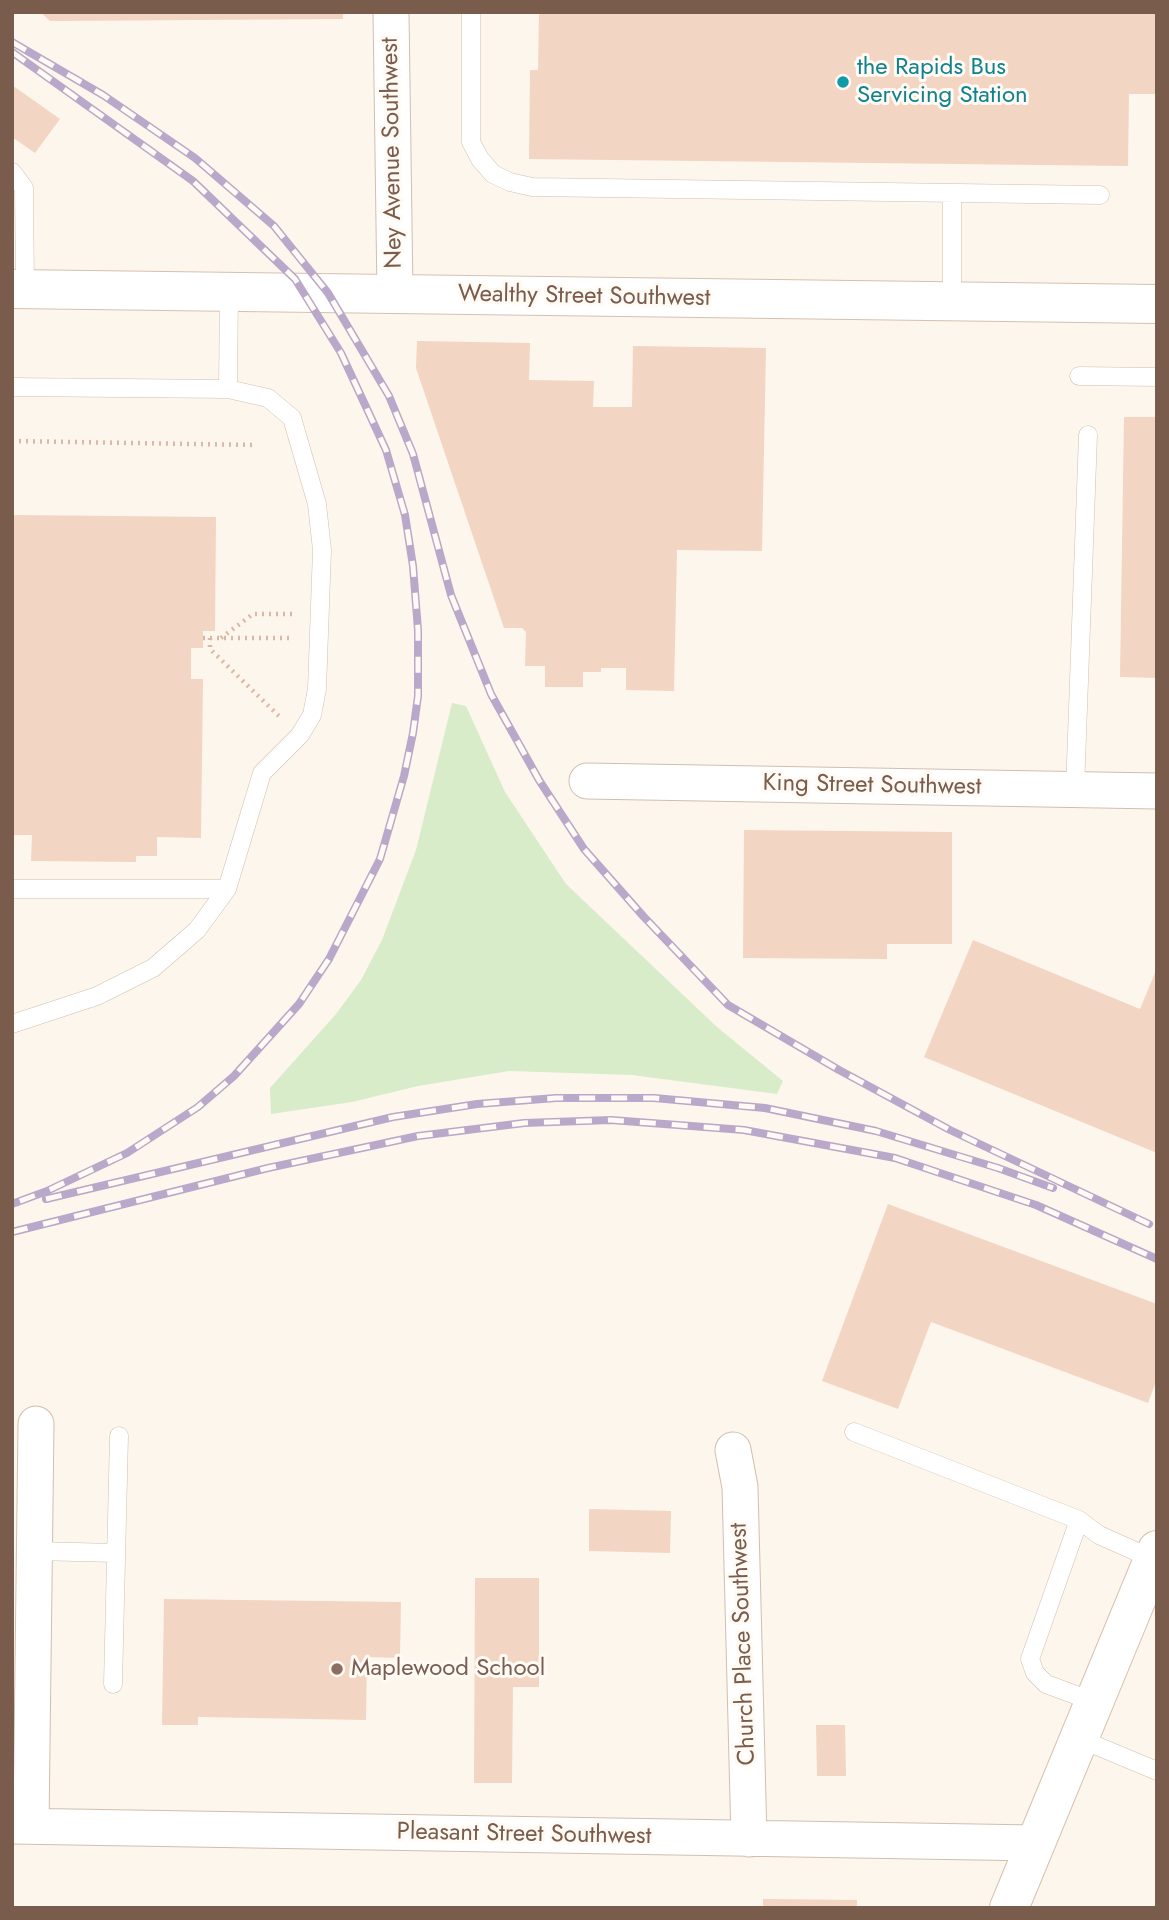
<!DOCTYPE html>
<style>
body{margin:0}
#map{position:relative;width:1169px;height:1920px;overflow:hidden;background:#fdf6ec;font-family:Jost,sans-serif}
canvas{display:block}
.frame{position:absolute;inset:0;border:14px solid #7a5c4d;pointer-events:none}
</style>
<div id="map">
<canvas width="1169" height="1920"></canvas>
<div class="frame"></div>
</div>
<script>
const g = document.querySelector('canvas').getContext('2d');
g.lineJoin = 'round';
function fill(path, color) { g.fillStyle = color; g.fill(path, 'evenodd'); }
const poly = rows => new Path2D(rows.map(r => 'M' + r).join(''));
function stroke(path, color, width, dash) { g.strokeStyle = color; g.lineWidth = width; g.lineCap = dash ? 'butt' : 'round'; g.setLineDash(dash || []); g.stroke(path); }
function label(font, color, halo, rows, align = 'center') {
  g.font = font + ' Jost,sans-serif'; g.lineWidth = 6; g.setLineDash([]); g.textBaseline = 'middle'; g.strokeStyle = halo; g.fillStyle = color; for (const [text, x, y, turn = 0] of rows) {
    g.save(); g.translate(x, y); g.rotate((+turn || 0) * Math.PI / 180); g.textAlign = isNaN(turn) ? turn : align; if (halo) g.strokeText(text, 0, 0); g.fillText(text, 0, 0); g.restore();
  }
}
const green = poly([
 [452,703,466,706,505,792,566,884,717,1027,783,1081,777,1094,632,1075,509,1071,418,1086,352,1102,271,1114,270,1088,336,1014,361,980,382,940,416,850]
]);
const building = poly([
 [40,12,343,12,343,19,50,21],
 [539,12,1157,12,1157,94,1129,94,1128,166,529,159,530,70,538,70],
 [12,85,60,119,35,153,12,137],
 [417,341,530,343,529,380,594,381,593,407,632,407,633,346,766,348,762,551,677,550,674,691,626,690,626,668,601,668,601,672,583,672,583,687,545,687,545,666,525,666,526,632,522,628,504,628,416,368],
 [1124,417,1157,417,1157,678,1120,677],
 [12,515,216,517,215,631,203,631,203,648,191,648,191,679,203,679,201,838,157,837,157,856,136,856,136,862,31,861,32,835,12,835],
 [744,830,952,832,952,944,887,944,887,959,743,958],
 [973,940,1140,1009,1157,968,1157,1153,924,1057],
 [888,1204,1157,1304,1157,1379,1148,1403,931,1322,898,1409,822,1381],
 [589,1509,671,1511,670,1553,589,1551],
 [475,1578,539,1578,539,1687,513,1687,512,1783,474,1783],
 [164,1599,401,1602,400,1658,367,1657,366,1720,198,1717,198,1725,162,1725],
 [816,1725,845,1725,846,1776,817,1776],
 [763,1899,857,1900,857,1908,763,1908]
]);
const path = poly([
 [12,441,254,445],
 [203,638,293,638],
 [210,638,210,649,282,719],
 [221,638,253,614,295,614]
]);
const service = poly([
 [471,12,471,142,480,159,493,174,510,182,532,187,1100,195],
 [12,172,24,188,25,289],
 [952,194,952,301],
 [1079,376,1157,377],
 [12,387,228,389,268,398,292,418,317,504,322,550,317,689,312,715,300,735,262,773,227,889,197,930,153,968,97,996,12,1024],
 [228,389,229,291],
 [1075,790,1088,435],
 [12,889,227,889],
 [854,1432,1079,1520,1099,1535,1153,1559],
 [1079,1520,1030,1659,1035,1673,1046,1684,1092,1701],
 [35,1551,116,1553],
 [113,1684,119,1436],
 [1078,1738,1157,1771]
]);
const minor = poly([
 [391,12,395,294],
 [587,781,1157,791],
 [733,1450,740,1487,749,1839],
 [12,1826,1036,1843],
 [31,1826,36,1424]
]);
const secondary = poly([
 [12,289,1157,304],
 [1009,1908,1157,1550]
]);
const rail = poly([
 [12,42,103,95,195,158,274,226,328,293,389,396,413,454,451,595,491,694,539,780,584,849,644,917,728,1005,839,1070,950,1130,1149,1224],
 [12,52,193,181,295,279,341,353,386,450,405,515,413,566,418,630,418,696,413,733,404,776,380,859,329,959,299,1004,234,1076,198,1107,127,1153,47,1191,12,1204],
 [46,1199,393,1117,477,1104,556,1098,654,1098,765,1108,876,1131,998,1168,1053,1188],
 [12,1232,268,1168,418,1136,524,1123,611,1120,744,1130,895,1158,1036,1205,1157,1259]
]);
const markers = [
 [843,82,7,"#0f9aa8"],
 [337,1669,7,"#8d6e63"]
];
const cultureNames = [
 ["the Rapids Bus",857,68],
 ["Servicing Station",857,96]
];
const streetNames = [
 ["Ney Avenue Southwest",393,153,-91],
 ["Wealthy Street Southwest",584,297,1],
 ["King Street Southwest",872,786,1],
 ["Church Place Southwest",744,1644,-92],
 ["Pleasant Street Southwest",524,1835,1]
];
const educationNames = [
 ["Maplewood School",351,1669]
];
fill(green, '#d8ecc9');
fill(building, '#f3d5c3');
stroke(service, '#d1beb0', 19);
stroke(minor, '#d1beb0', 37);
stroke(secondary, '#d6c0b0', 40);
stroke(path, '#d9b8a5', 4.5, [2, 5]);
stroke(service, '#fff', 18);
stroke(minor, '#fff', 35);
stroke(secondary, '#fff', 38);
stroke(rail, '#b9a8c9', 8);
stroke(rail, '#fffaf3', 5, [16]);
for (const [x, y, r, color] of markers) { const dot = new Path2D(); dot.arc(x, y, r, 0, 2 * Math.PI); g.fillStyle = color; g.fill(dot); stroke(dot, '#fffaf3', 2.5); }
label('24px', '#0d838f', '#fffaf3', cultureNames, 'left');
label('24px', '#7a5c4d', '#fffaf3', streetNames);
label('24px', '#785e54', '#fffaf3', educationNames, 'left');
</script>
